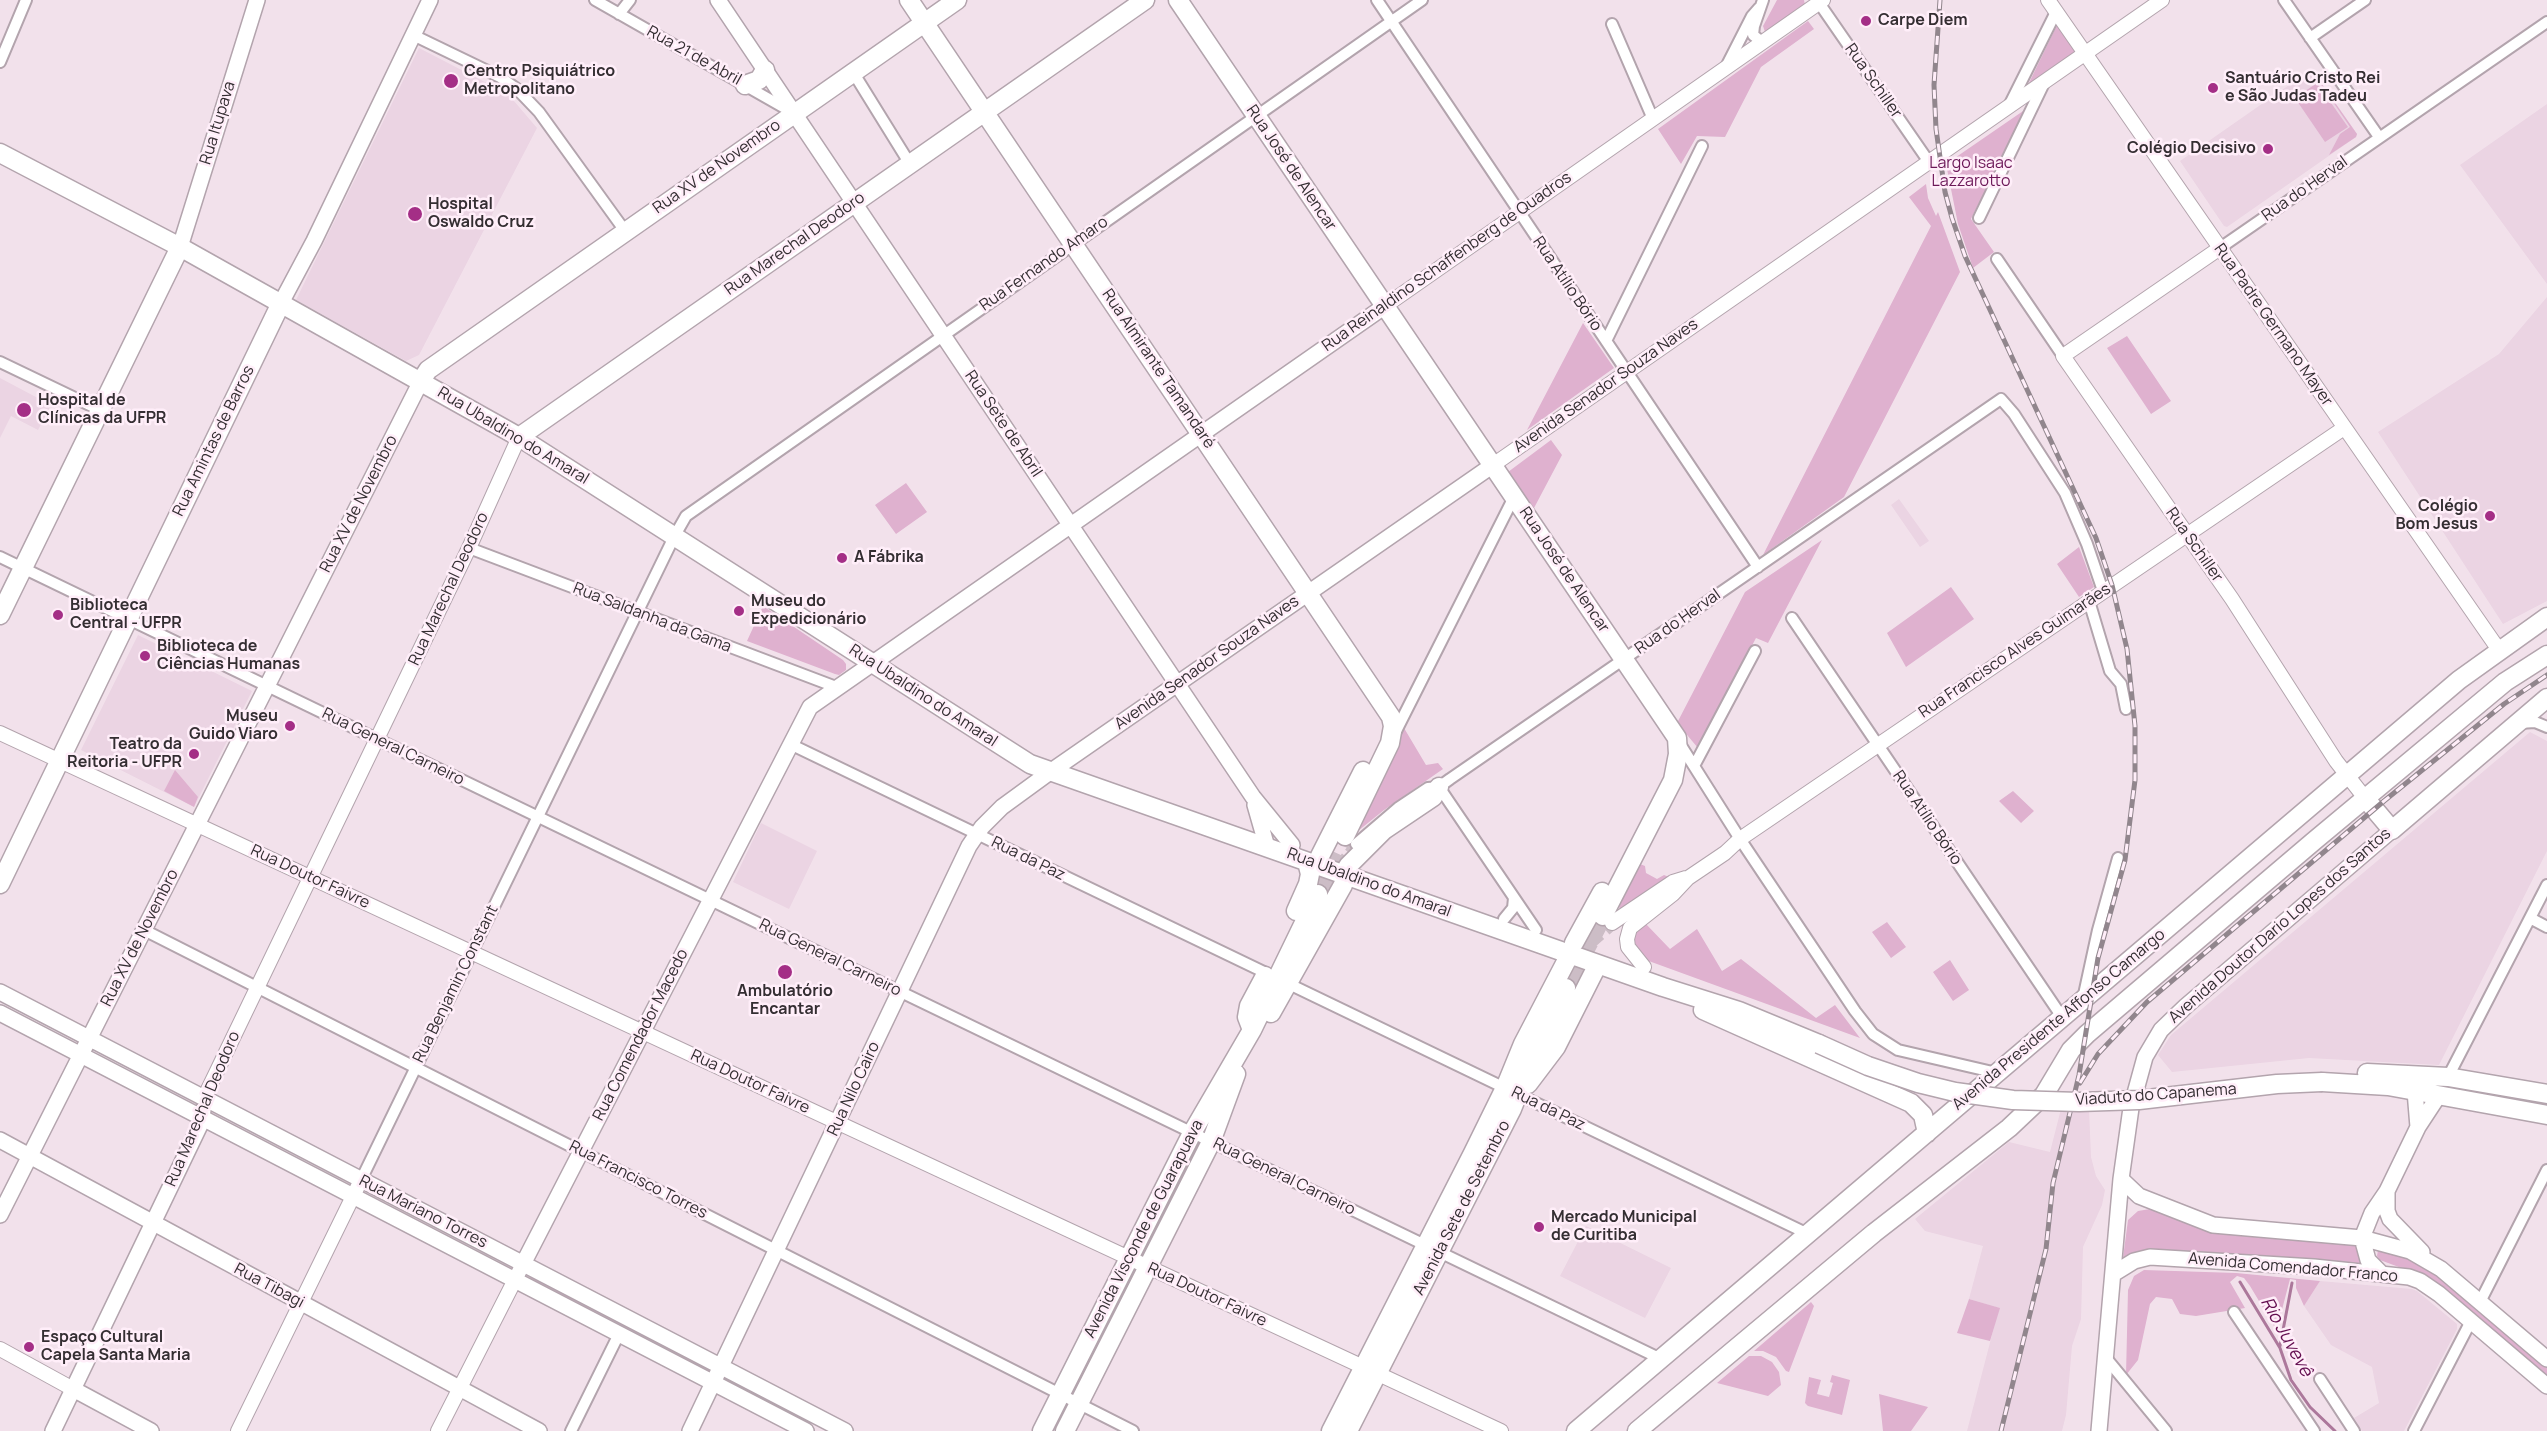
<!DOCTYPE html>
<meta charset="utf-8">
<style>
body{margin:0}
canvas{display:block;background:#f2e1eb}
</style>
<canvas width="2547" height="1431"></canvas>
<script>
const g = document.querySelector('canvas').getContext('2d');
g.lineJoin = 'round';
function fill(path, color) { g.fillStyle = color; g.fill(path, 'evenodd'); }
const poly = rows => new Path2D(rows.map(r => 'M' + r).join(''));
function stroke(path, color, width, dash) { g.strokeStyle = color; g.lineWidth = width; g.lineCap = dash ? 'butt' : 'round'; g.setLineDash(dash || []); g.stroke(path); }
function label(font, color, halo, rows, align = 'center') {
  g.font = font + ' Manrope,sans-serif'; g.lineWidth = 5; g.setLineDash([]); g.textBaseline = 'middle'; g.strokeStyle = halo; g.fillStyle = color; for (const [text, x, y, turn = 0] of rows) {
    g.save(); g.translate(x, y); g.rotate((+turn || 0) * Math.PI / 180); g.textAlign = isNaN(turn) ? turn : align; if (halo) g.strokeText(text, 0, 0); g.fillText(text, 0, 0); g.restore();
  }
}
const built = poly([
 [419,48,508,94,537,128,419,355,406,361,296,300],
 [2312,69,2357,134,2356,137,2227,227,2224,226,2180,161],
 [2547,104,2547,284,2460,165],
 [2547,297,2547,601,2503,624,2378,432,2499,354],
 [0,378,51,405,38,430,11,416,0,438],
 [1899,499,1929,541,1920,547,1891,505],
 [138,635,252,691,194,807,81,750],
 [2530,732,2547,741,2547,851,2439,1065,2309,1058,2172,1072,2158,1055,2171,1035],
 [761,823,817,851,789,909,733,882],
 [2061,1109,2089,1109,2091,1157,2096,1176,2105,1190,2102,1205,2083,1247,2081,1319,2072,1346,2066,1415,2062,1431,1967,1431,1999,1308,1969,1299,1983,1246,1925,1231,1915,1219,2009,1142,2050,1152],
 [1586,1226,1671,1268,1645,1318,1560,1276],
 [2320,1281,2412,1289,2417,1291,2457,1324,2457,1329,2404,1431,2362,1431,2354,1418,2379,1403,2372,1367,2331,1345,2304,1306]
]);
const green = poly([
 [1777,0,1804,0,1805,5,1766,35,1763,26],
 [1808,21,1814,29,1761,67,1725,137,1697,136,1681,164,1658,129],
 [2057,25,2076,53,2027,87],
 [2318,80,2319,80,2357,134,2356,137,2329,155,2340,134,2350,127],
 [2317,83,2348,127,2325,142,2295,98],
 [2026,109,1971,219,1994,252,1973,268,1958,224,1946,164],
 [1926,184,1928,198,1936,216,1938,212,1960,272,1844,497,1763,555,1931,226,1909,197],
 [1583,323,1614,368,1527,430],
 [2127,336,2171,401,2151,414,2107,348],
 [1551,440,1562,455,1534,508,1508,472],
 [906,483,927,512,896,534,875,505],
 [1822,540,1768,643,1756,638,1698,748,1677,723,1745,592],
 [2079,547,2094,587,2079,597,2057,564],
 [1951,587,1974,619,1906,667,1887,633],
 [763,606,843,660,846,664,846,670,839,675,835,674,747,641],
 [1404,728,1426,765,1438,763,1443,769,1384,810,1348,839],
 [175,770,198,797,194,807,164,791],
 [2013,791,2034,811,2021,823,1999,801],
 [1640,864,1645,866,1646,873,1657,879,1664,875,1669,877,1620,909,1619,907],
 [1887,922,1906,947,1891,958,1872,932],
 [1645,923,1670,949,1697,929,1722,971,1741,959,1816,1018,1835,1005,1860,1038,1646,960,1633,945,1633,937],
 [1950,960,1969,990,1953,1001,1933,972],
 [2150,1209,2357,1243,2366,1267,2133,1255,2123,1258,2128,1220,2138,1211],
 [2378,1250,2416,1259,2547,1361,2547,1379,2415,1273,2380,1260,2377,1256],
 [2144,1270,2236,1273,2320,1281,2304,1306,2296,1288,2296,1280,2290,1279,2279,1321,2274,1326,2250,1286,2244,1278,2237,1276,2230,1282,2245,1308,2196,1316,2180,1314,2172,1299,2156,1297,2150,1304,2138,1360,2126,1375,2128,1290,2134,1276],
 [533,1272,705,1359,699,1373,527,1284],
 [1969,1299,2000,1308,1990,1341,1957,1333],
 [1811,1302,1814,1306,1789,1372,1786,1371,1776,1357,1763,1351,1754,1351],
 [1749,1356,1761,1356,1772,1362,1779,1372,1781,1385,1768,1396,1717,1383],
 [1832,1375,1850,1380,1842,1415,1808,1406,1805,1403,1809,1377,1821,1380,1817,1394,1829,1397,1833,1383,1830,1382],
 [1879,1394,1928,1407,1911,1431,1883,1431]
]);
const stream = poly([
 [2240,1282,2280,1348,2291,1380,2310,1407,2335,1431],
 [2280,1346,2292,1283]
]);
const minorTunnel = poly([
 [1321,888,1356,844]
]);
const tertiaryTunnel = poly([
 [1589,943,1612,923]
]);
const primaryTunnel = poly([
 [1318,894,1345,836],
 [1569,982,1603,916]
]);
const minor = poly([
 [595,0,790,111],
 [1377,0,1758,567],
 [1817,0,1929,162],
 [2284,0,2379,137],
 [619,14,630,0],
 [1612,24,1653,119],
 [413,35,500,77,517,89,539,112,625,231],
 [2310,38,2365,0],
 [1762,42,1753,35,1754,26,1763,0],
 [0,62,26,0],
 [1726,67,1752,16,1759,8],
 [853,72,910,164],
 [2009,106,2056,12],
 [1979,218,2045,81],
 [2220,248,2547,22],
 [1997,259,2063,356],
 [1606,341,1702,146],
 [0,362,100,410],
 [469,548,836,687],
 [0,557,1661,1359],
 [2089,601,2110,671,2121,684,2126,709],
 [1792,618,2062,1017],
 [2519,723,2535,722,2547,727],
 [1395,733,1514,497],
 [790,744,1266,973],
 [1680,744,1740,839,1855,1011,1873,1034,1898,1050,1997,1073],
 [1694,766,1755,651],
 [1439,787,1536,930],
 [1356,844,1398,808,1428,788,1439,787,1450,779,2001,399,2014,414,2065,493,2087,544,2103,591],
 [2530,918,2547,927],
 [1504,919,1513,908,1514,898],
 [144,930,1133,1431],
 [1289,984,1808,1234],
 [2083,999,2098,930,2118,858],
 [2448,1077,2547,885],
 [361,1180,674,537,686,516,1422,0],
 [2480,1302,2547,1170],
 [2234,1312,2314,1431],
 [2106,1358,2166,1431],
 [2320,1379,2354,1431],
 [571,1431,619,1334],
 [2414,1431,2471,1321]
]);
const tertiary = poly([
 [2048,0,2499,650],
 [2220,248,2063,356,2232,599,2336,761,2365,798],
 [1385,306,1823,0],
 [1493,465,2162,0],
 [0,733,1501,1431],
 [1612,923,1673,882,1686,878],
 [1644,967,1628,947,1627,939,1630,928,1673,894,1688,878,1725,853,1740,839,2344,428],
 [204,1098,469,548,519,437],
 [0,1349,73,1389],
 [238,1431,361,1180],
 [438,1431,523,1264]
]);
const secondary = poly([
 [718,0,1253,797,1292,845],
 [180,247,257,0],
 [281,303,314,241,430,0],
 [1255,805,1267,847],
 [0,992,845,1431],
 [0,1013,806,1431],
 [2415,1091,2418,1127],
 [0,1140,539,1431],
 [2121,1179,2139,1196,2213,1225,2362,1238,2410,1251,2441,1269,2547,1359],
 [2387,1191,2387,1211,2390,1219,2422,1252],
 [0,1215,421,381],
 [523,1264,810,707,1385,306],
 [2113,1274,2134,1261,2150,1257,2314,1267,2409,1277,2420,1281,2439,1294,2547,1386],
 [2382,1274,2368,1260,2362,1238,2372,1213,2387,1191,2418,1127,2439,1095],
 [73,1389,151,1431],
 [53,1431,201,1123,203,1110],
 [690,1431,969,846,982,827,1002,807,1050,772,1493,465],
 [2099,1431,2121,1179,2131,1108,2145,1057,2161,1030,2186,1006,2392,830]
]);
const primary = poly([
 [909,0,1391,717,1393,726,1390,743,1345,836],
 [1178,0,1677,738,1678,754,1673,780,1603,916],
 [745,85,759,80,765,70],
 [0,153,180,247,519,437,1030,764,1663,987,1739,1011,1819,1044],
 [421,381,428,370,957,0],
 [519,437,1145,0],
 [0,615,180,247],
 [2365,798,2392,830,2547,698],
 [1320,856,1363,771],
 [1348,866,1384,830,1433,797,1439,787],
 [0,884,281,303],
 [1296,911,1308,884,1310,874,1307,862],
 [1574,943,1602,892],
 [1703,1010,1911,1103,1923,1115,1927,1133],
 [1271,1013,1343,885,1345,875],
 [1252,1030,1247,1017,1249,1006,1265,976],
 [2367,1073,2448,1077,2547,1094],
 [2322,1082,2388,1086,2547,1115],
 [1528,1084,1556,1047,1598,964],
 [1042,1431,1192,1133,1252,1030,1318,894],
 [1065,1431,1211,1142,1236,1074],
 [1331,1431,1473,1153,1505,1088,1523,1044,1570,954],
 [1348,1431,1512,1109,1535,1051,1566,988],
 [1576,1431,2459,680,2547,617],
 [1637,1431,1874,1233,2009,1128,2044,1095,2071,1050,2087,1034,2314,841,2505,682,2547,655]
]);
const rail = poly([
 [1940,0,1934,85,1936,129,1945,192,1952,218,1965,256,2096,538,2112,585,2127,649,2135,726,2135,780,2125,860,2098,958,2079,1075,2053,1183,2046,1249,2001,1431],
 [2080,1083,2098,1054,2147,1002,2384,801,2504,704,2547,675]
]);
const primaryBridge = poly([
 [1819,1044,1868,1066,1918,1083,1955,1092,2013,1100,2079,1102,2139,1100,2277,1084,2322,1082]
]);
const markers = [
 [1866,21,6,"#a42e86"],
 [451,81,8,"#a42e86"],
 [2213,88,6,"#a42e86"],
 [2268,149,6,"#a42e86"],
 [415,214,8,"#a42e86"],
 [24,410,8,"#a42e86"],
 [2490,516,6,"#a42e86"],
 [842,558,6,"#a42e86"],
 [739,611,6,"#a42e86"],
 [58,615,6,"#a42e86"],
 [145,656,6,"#a42e86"],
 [290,726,6,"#a42e86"],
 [194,754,6,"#a42e86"],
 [785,972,8,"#a42e86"],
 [1539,1227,6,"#a42e86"],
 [29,1347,6,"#a42e86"]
];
const poiNames = [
 ["Carpe Diem",1878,21],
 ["Centro Psiquiátrico",464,72],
 ["Metropolitano",464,90],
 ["Santuário Cristo Rei",2225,79],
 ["e São Judas Tadeu",2225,97],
 ["Colégio Decisivo",2256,149,"right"],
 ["Hospital",428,205],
 ["Oswaldo Cruz",428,223],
 ["Hospital de",38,401],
 ["Clínicas da UFPR",38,419],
 ["Colégio",2478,507,"right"],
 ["Bom Jesus",2478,525,"right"],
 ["A Fábrika",854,558],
 ["Museu do",751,602],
 ["Expedicionário",751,620],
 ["Biblioteca",70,606],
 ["Central - UFPR",70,624],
 ["Biblioteca de",157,647],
 ["Ciências Humanas",157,665],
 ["Museu",278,717,"right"],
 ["Guido Viaro",278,735,"right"],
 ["Teatro da",182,745,"right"],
 ["Reitoria - UFPR",182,763,"right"],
 ["Ambulatório",785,992,"center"],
 ["Encantar",785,1010,"center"],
 ["Mercado Municipal",1551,1218],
 ["de Curitiba",1551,1236],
 ["Espaço Cultural",41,1338],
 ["Capela Santa Maria",41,1356]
];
const streetNames = [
 ["Rua 21 de Abril",694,56,29],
 ["Rua Schiller",1873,81,55],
 ["Rua Itupava",218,123,-73],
 ["Rua XV de Novembro",717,167,-35],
 ["Rua José de Alencar",1291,168,56],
 ["Rua do Herval",2305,189,-35],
 ["Rua Marechal Deodoro",795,244,-35],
 ["Rua Reinaldino Schaffenberg de Quadros",1447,262,-35],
 ["Rua Fernando Amaro",1044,264,-35],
 ["Rua Atílio Bório",1567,284,56],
 ["Rua Padre Germano Mayer",2273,325,55],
 ["Rua Almirante Tamandaré",1158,369,56],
 ["Avenida Senador Souza Naves",1606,386,-35],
 ["Rua Sete de Abril",1003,424,56],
 ["Rua Ubaldino do Amaral",513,436,31],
 ["Rua Amintas de Barros",214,441,-64],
 ["Rua XV de Novembro",359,504,-63],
 ["Rua Schiller",2194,545,55],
 ["Rua José de Alencar",1564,570,56],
 ["Rua Marechal Deodoro",449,589,-65],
 ["Rua Saldanha da Gama",652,618,21],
 ["Rua do Herval",1678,622,-35],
 ["Rua Francisco Alves Guimarães",2015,651,-34],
 ["Avenida Senador Souza Naves",1207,663,-35],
 ["Rua Ubaldino do Amaral",923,696,33],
 ["Rua General Carneiro",393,747,26],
 ["Rua Atílio Bório",1927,818,56],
 ["Rua da Paz",1028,859,26],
 ["Rua Doutor Faivre",310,877,25],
 ["Rua Ubaldino do Amaral",1369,883,20],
 ["Avenida Doutor Dario Lopes dos Santos",2280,926,-41],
 ["Rua XV de Novembro",140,938,-63],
 ["Rua General Carneiro",830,958,26],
 ["Rua Benjamin Constant",456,984,-64],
 ["Avenida Presidente Affonso Camargo",2059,1020,-40],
 ["Rua Comendador Macedo",641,1035,-63],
 ["Rua Doutor Faivre",750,1082,25],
 ["Rua Nilo Cairo",854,1089,-65],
 ["Viaduto do Capanema",2156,1095,-4],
 ["Rua Marechal Deodoro",203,1109,-67],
 ["Rua da Paz",1548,1109,26],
 ["Rua General Carneiro",1284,1177,26],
 ["Rua Francisco Torres",638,1180,27],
 ["Avenida Sete de Setembro",1462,1208,-63],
 ["Rua Mariano Torres",423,1212,27],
 ["Avenida Visconde de Guarapuava",1144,1229,-63],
 ["Avenida Comendador Franco",2293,1268,5],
 ["Rua Tibagi",269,1286,28],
 ["Rua Doutor Faivre",1207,1295,25]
];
const parkNames = [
 ["Largo Isaac",1971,164],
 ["Lazzarotto",1971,182]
];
const waterNames = [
 ["Rio Juvevê",2286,1337,61]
];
fill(built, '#ebd4e3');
fill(green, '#dfb1cf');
stroke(stream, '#ac789b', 3);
stroke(minorTunnel, '#ccbdc6', 10, [10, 5]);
stroke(tertiaryTunnel, '#ccbdc6', 14, [14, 7]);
stroke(primaryTunnel, '#ccbdc6', 18, [18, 9]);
stroke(minor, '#b3a4ad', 14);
stroke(tertiary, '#b3a4ad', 16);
stroke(secondary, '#b3a4ad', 18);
stroke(primary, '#b3a4ad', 21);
stroke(minor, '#fff', 10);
stroke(tertiary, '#fff', 14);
stroke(secondary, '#fff', 15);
stroke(primary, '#fff', 18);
stroke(rail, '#91868d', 5);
stroke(rail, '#ffeef9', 3, [9]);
stroke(primaryBridge, '#b3a4ad', 21, []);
stroke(primaryBridge, '#fff', 18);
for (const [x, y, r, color] of markers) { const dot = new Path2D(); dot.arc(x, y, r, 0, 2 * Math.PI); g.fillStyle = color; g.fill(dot); stroke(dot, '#ffeef9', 2); }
label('bold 16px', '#342e32', '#ffeef9', poiNames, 'left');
label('16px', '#342e32', '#ffeef9', streetNames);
label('16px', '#6c1858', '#ffeef9', parkNames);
label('italic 18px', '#640e50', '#ffeef9', waterNames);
</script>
